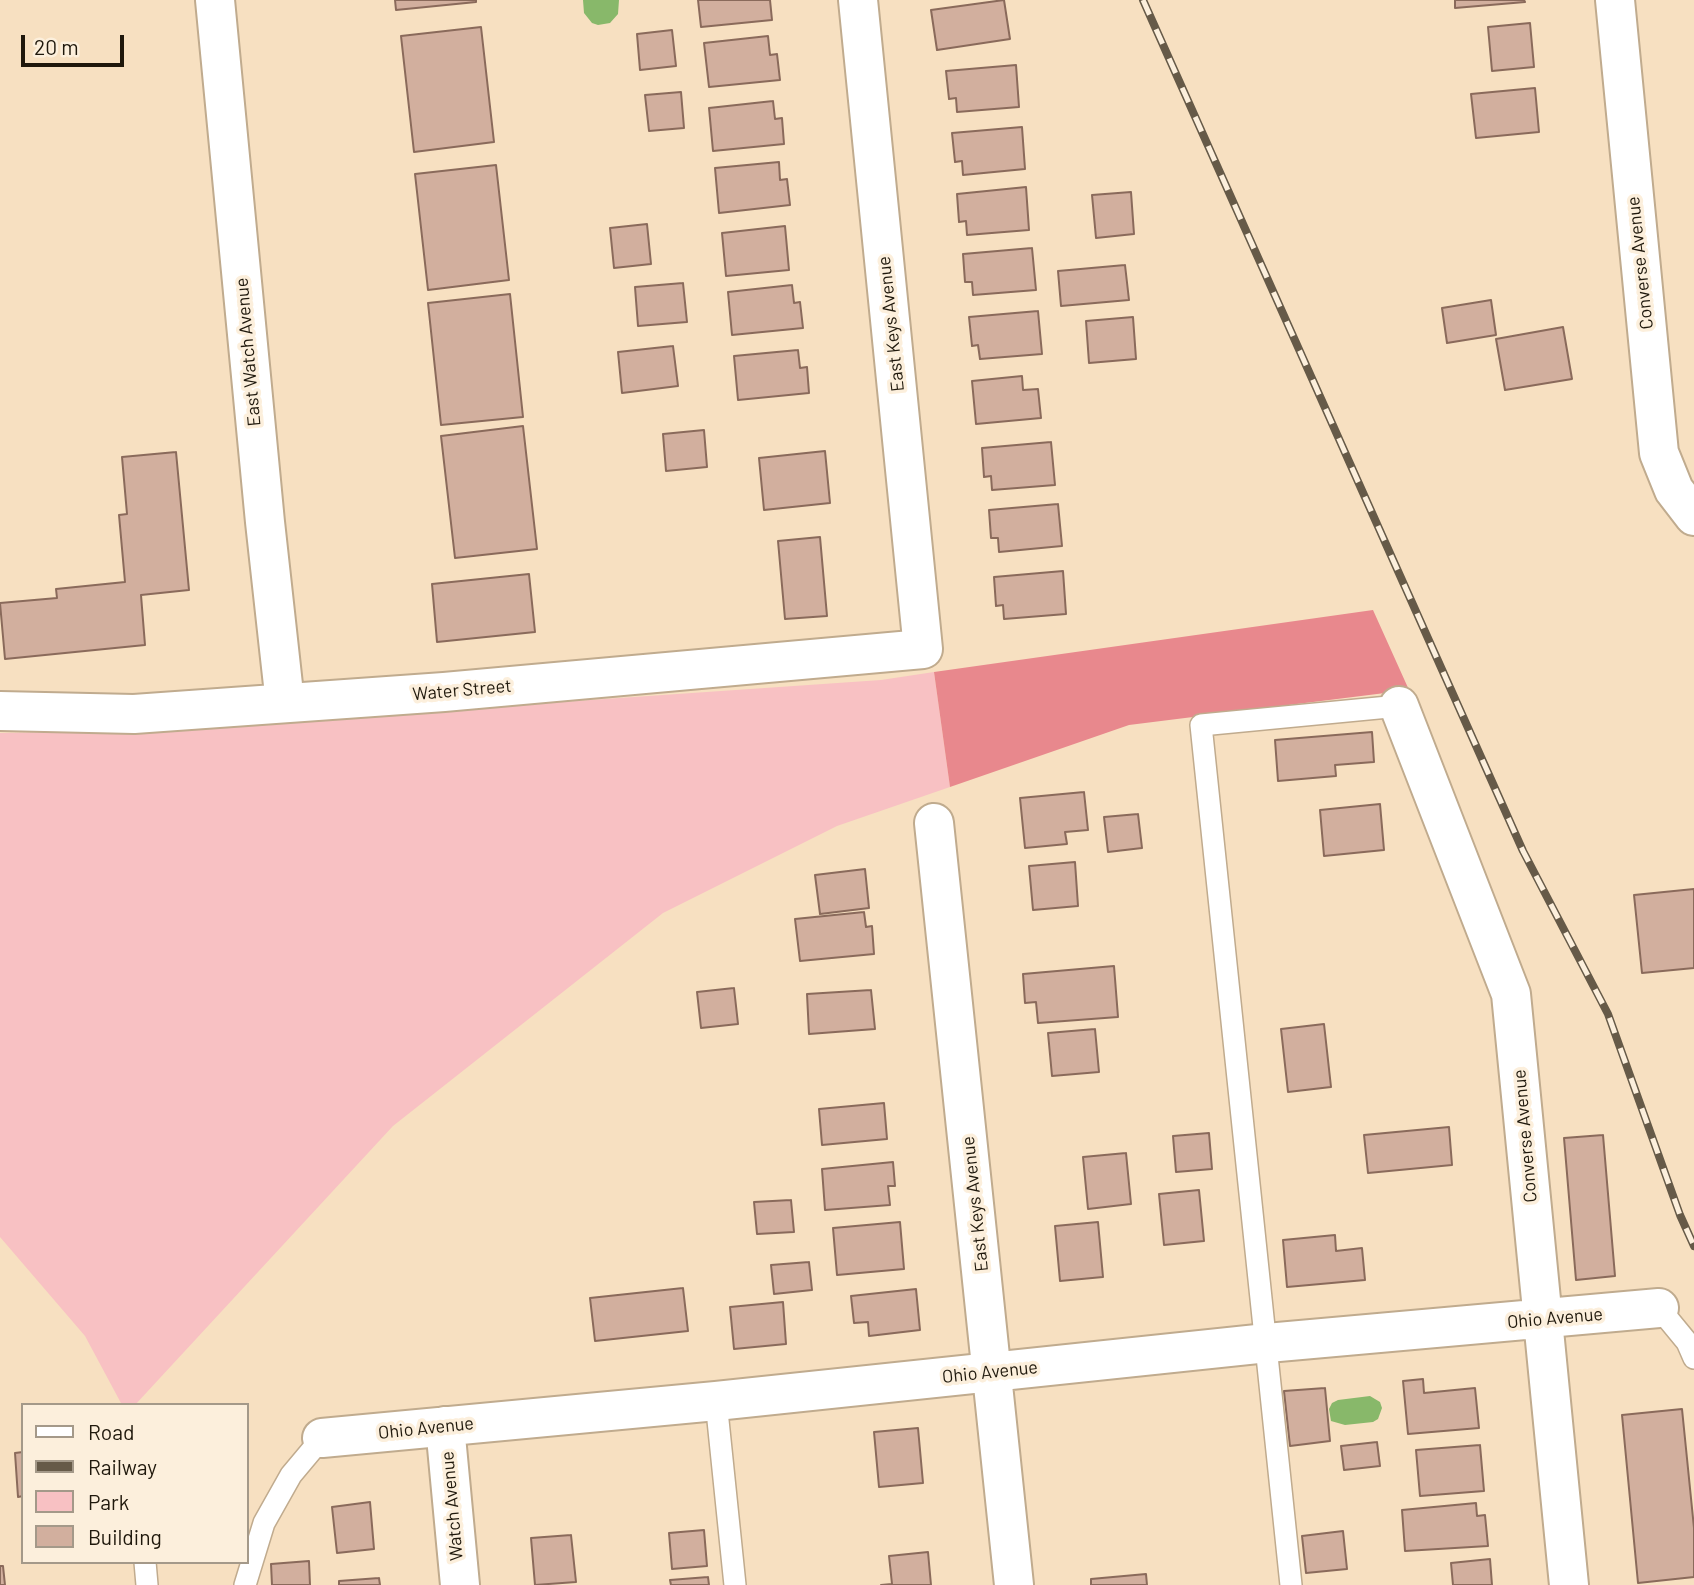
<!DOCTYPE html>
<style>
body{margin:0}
#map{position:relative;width:1694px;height:1585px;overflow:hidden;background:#f7e0c1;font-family:Barlow,sans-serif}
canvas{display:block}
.legend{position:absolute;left:21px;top:1403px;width:228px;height:161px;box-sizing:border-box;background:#fcefdc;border:2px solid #a49989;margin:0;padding:9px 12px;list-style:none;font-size:21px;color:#1f180c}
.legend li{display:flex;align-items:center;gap:14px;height:35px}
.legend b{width:35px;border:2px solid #a49989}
.scale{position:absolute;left:21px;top:35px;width:103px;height:32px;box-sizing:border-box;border:4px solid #1f180c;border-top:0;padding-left:9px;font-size:21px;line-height:24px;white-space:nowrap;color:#1f180c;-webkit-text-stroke:5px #fcefdc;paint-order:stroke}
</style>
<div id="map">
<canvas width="1694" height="1585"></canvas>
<ul class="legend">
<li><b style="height:9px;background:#fff"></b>Road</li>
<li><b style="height:9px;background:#665a48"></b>Railway</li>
<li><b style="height:19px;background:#f8c1c3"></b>Park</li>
<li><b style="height:19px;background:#d2af9e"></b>Building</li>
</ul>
<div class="scale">20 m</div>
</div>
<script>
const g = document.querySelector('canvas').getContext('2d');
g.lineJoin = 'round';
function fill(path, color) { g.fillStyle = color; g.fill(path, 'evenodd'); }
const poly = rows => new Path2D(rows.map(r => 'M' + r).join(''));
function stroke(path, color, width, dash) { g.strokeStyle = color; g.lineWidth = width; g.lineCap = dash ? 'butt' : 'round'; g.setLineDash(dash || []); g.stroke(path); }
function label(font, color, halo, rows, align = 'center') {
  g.font = font + ' Barlow,sans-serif'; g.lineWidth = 7; g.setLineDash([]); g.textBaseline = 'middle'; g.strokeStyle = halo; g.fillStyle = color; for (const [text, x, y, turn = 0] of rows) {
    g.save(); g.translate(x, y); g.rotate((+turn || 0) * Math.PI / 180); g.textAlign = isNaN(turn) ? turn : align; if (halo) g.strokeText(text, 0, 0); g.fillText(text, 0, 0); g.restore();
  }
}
const green = poly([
 [934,672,950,787,837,826,663,913,393,1126,135,1405,122,1405,85,1336,0,1237,0,733,154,730,881,680]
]);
const forest = poly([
 [1373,610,1409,690,1129,725,950,787,934,672]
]);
const water = poly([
 [583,0,619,0,618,14,610,23,598,25,592,23,584,13],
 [1370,1396,1380,1402,1382,1408,1378,1419,1373,1422,1345,1425,1331,1421,1329,1409,1332,1403,1338,1400]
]);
const building = poly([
 [395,0,476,0,476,2,396,10,395,0],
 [698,0,770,0,772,20,701,27,698,0],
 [1004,0,1010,39,937,50,931,10,1004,0],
 [1455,0,1524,0,1525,2,1455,8,1455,0],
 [1530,23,1534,67,1492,71,1488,27,1530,23],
 [481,27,494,142,414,152,401,36,481,27],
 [672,30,676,66,640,70,637,34,672,30],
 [768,36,770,55,777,54,780,80,709,87,704,43,768,36],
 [1016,65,1019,107,957,112,956,98,949,99,946,71,1016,65],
 [1535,88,1539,132,1476,138,1471,94,1535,88],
 [681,92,684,128,649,131,645,95,681,92],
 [773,101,775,119,782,118,784,144,713,151,709,108,773,101],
 [1022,127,1025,169,963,175,962,161,955,162,952,133,1022,127],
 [779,162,780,180,787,179,790,205,719,213,715,168,779,162],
 [496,165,509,280,428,290,415,174,496,165],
 [1026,187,1029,230,967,235,966,221,959,222,957,194,1026,187],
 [1131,192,1134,234,1096,238,1092,195,1131,192],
 [647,224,651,264,614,268,610,228,647,224],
 [785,226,789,270,726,276,722,233,785,226],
 [1032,248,1036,290,973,295,972,282,965,282,963,254,1032,248],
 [1125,265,1129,300,1061,306,1058,271,1125,265],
 [683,283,687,322,638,326,635,287,683,283],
 [792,285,794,303,800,302,803,328,732,335,728,292,792,285],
 [510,294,523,417,441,425,428,303,510,294],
 [1491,300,1496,335,1447,343,1442,308,1491,300],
 [1038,311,1042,354,980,359,978,345,972,346,969,317,1038,311],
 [1133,317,1136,359,1089,363,1086,321,1133,317],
 [1563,327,1572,379,1505,390,1496,339,1563,327],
 [673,346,678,386,622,393,618,352,673,346],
 [798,350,800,368,807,367,809,393,738,400,734,356,798,350],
 [1022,376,1023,390,1038,389,1041,418,976,424,972,381,1022,376],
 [523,426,537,549,455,558,441,436,523,426],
 [704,430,707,467,666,471,663,434,704,430],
 [1051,442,1055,485,992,490,991,476,984,477,982,448,1051,442],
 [825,451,830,503,764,510,759,458,825,451],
 [176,452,189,590,141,595,145,645,5,659,0,603,57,598,56,589,125,582,119,515,127,514,122,457,176,452],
 [1058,504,1062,546,999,552,998,538,991,538,989,510,1058,504],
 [820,537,827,616,785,619,778,541,820,537],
 [1063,571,1066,614,1004,619,1003,605,996,606,994,577,1063,571],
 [529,574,535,632,437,642,432,584,529,574],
 [1372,732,1374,762,1335,765,1336,776,1278,781,1275,740,1372,732],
 [1084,792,1088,830,1065,832,1067,844,1025,848,1020,798,1084,792],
 [1380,804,1384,850,1324,856,1320,810,1380,804],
 [1138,814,1142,848,1108,852,1104,817,1138,814],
 [1075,862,1078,906,1033,910,1029,866,1075,862],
 [865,869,869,908,820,914,815,875,865,869],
 [1694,889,1694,968,1642,973,1634,895,1694,889],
 [864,912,866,927,872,926,874,954,800,961,795,919,864,912],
 [1114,966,1118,1017,1038,1023,1036,1002,1025,1003,1023,974,1114,966],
 [734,988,738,1024,701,1028,697,992,734,988],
 [871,990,875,1029,809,1034,807,994,871,990],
 [1324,1024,1331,1087,1288,1092,1281,1029,1324,1024],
 [1095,1029,1099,1072,1052,1076,1048,1033,1095,1029],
 [884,1103,887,1139,822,1145,819,1109,884,1103],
 [1449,1127,1452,1165,1368,1173,1364,1135,1449,1127],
 [1209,1133,1212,1169,1176,1172,1173,1136,1209,1133],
 [1603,1135,1615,1276,1576,1280,1564,1138,1603,1135],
 [1126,1153,1131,1204,1088,1209,1083,1157,1126,1153],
 [893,1162,895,1186,888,1186,890,1205,825,1210,822,1169,893,1162],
 [1199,1190,1204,1241,1164,1245,1159,1194,1199,1190],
 [791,1200,794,1232,757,1234,754,1202,791,1200],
 [900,1222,904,1269,837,1275,833,1228,900,1222],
 [1098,1222,1103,1277,1060,1281,1055,1226,1098,1222],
 [1335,1235,1336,1251,1362,1248,1365,1280,1287,1287,1283,1240,1335,1235],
 [809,1262,812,1290,774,1294,771,1265,809,1262],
 [683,1288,688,1331,595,1341,590,1298,683,1288],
 [916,1289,920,1330,869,1336,868,1322,854,1323,851,1296,916,1289],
 [783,1302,786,1344,734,1349,730,1307,783,1302],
 [1423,1379,1424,1393,1475,1388,1479,1428,1408,1434,1403,1381,1423,1379],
 [1325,1388,1330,1441,1290,1446,1284,1391,1325,1388],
 [1682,1409,1694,1528,1694,1577,1638,1583,1622,1415,1682,1409],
 [918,1428,923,1483,879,1487,874,1432,918,1428],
 [1377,1442,1380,1466,1344,1470,1341,1446,1377,1442],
 [1480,1445,1484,1491,1420,1496,1416,1450,1480,1445],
 [23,1452,23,1496,18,1497,15,1453,23,1452],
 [370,1502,374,1549,337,1553,332,1507,370,1502],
 [1476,1503,1477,1516,1485,1515,1488,1546,1405,1551,1402,1510,1476,1503],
 [704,1530,707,1566,672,1569,669,1533,704,1530],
 [1343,1531,1347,1569,1306,1573,1302,1536,1343,1531],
 [571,1535,576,1582,535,1585,531,1538,571,1535],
 [928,1552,931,1585,881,1585,892,1584,889,1556,928,1552],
 [1490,1559,1492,1585,1453,1585,1451,1563,1490,1559],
 [309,1561,310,1585,272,1585,271,1564,309,1561],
 [0,1566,3,1566,5,1585,0,1585,0,1566],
 [1146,1574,1147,1585,1091,1585,1091,1579,1146,1574],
 [708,1577,709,1585,671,1585,670,1580,708,1577],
 [379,1578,380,1585,339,1585,339,1581,379,1578]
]);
const service = poly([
 [1659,1308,1687,1342,1694,1358],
 [716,1401,735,1585],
 [145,1562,147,1585],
 [245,1585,264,1523,291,1475,322,1438],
 [1291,1585,1201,725,1399,706]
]);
const minor = poly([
 [215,0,265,522,285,703],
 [1615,0,1659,453,1674,490,1694,516],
 [1399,706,1511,994,1569,1585],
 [0,711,134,714,444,692,923,649,858,0],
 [934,823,1014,1585],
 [445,1426,460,1585],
 [322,1438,716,1401,1267,1343,1659,1308]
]);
const rail = poly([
 [1143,0,1523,851,1608,1014,1680,1215,1694,1246]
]);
const streetNames = [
 ["Converse Avenue",1640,263,-96],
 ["East Keys Avenue",891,324,-96],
 ["East Watch Avenue",248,352,-95],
 ["Water Street",462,690,-5],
 ["Converse Avenue",1525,1136,-95],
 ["East Keys Avenue",975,1204,-96],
 ["Ohio Avenue",1555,1318,-5],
 ["Ohio Avenue",990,1372,-6],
 ["Ohio Avenue",426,1428,-6],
 ["Watch Avenue",452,1506,-95]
];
fill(green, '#f8c1c3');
fill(forest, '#e8888d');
fill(water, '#88b86a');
fill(building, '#d2af9e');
stroke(building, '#8a6a5b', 2);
stroke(service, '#c0ab8e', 24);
stroke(minor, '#c0ab8e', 42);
stroke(service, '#fff', 21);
stroke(minor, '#fff', 38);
stroke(rail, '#665a48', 8);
stroke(rail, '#fcefdc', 5, [16]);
label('18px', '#1f180c', '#fcefdc', streetNames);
</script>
